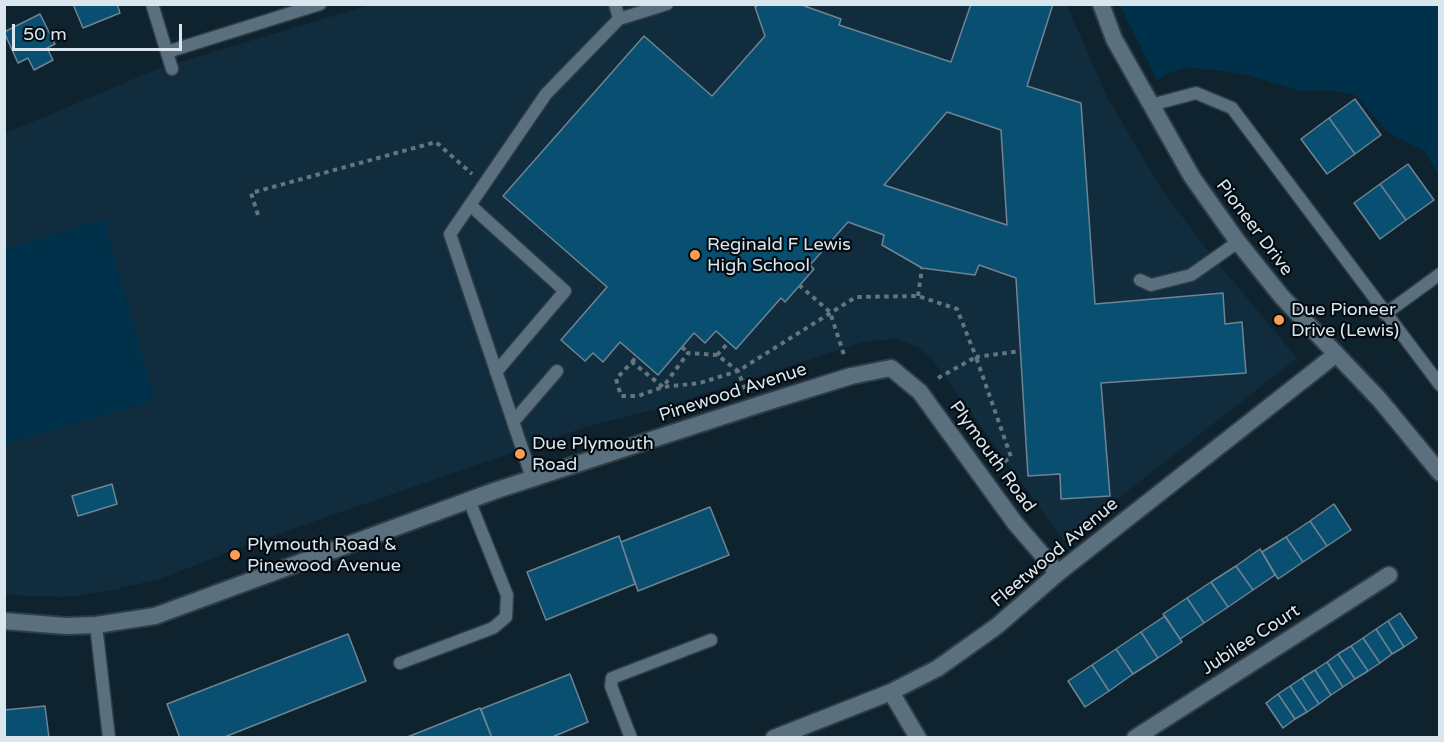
<!DOCTYPE html>
<html>
<head>
<meta charset="utf-8">
<style>
  body { margin:0 }
  #map { position:relative; width:1444px; height:742px; overflow:hidden; background:#0f232f; font-family:"Varela Round",sans-serif }
  canvas { display:block }
  .frame { position:absolute; inset:0; border:6px solid #dae6ee; pointer-events:none }
  .scale { position:absolute; left:12px; top:24px; width:170px; height:27px; box-sizing:border-box; border:3px solid #dae6ee; border-top:0; padding-left:8px; font-size:18px; line-height:21px; white-space:nowrap; color:#dae6ee; -webkit-text-stroke:4px #040b10; paint-order:stroke }
</style>
</head>
<body>
<div id="map">
<canvas width="1444" height="742"></canvas>
<div class="frame"></div>
<div class="scale">50 m</div>
</div>
<script>
const g = document.querySelector('canvas').getContext('2d');
g.lineJoin = 'round';
function fill(path, color) {
  g.fillStyle = color;
  g.fill(path, 'evenodd');
}
function strokePath(path, color, width, dash) {
  g.strokeStyle = color;
  g.lineWidth = width;
  g.lineCap = dash ? 'butt' : 'round';
  g.setLineDash(dash || []);
  g.stroke(path);
}
function write(font, color, halo, rows, align = 'center') {
  g.font = font + ' "Varela Round",sans-serif';
  g.lineWidth = 4.5;
  g.setLineDash([]);
  g.textBaseline = 'middle';
  g.strokeStyle = halo;
  g.fillStyle = color;
  for (const [text, x, y, turn = 0] of rows) {
    g.save();
    g.translate(x, y);
    g.rotate((+turn || 0) * Math.PI / 180);
    g.textAlign = isNaN(turn) ? turn : align;
    if (halo) g.strokeText(text, 0, 0);
    g.fillText(text, 0, 0);
    g.restore();
  }
}
const built = new Path2D(`
  M 369,5 L 1067,5 L 1106,95 L 1161,188 L 1208,251 L 1297,358 L 1064,541 L 934,362 L 919,348 L 895,338 L 860,343 L 664,407 L 586,427 L 249,544 L 163,578 L 109,591 L 66,597 L 5,595 L 4,134 L 157,69 Z`);
const green = new Path2D(`
  M 1120,5 L 1439,5 L 1439,175 L 1424,151 L 1389,133 L 1355,95 L 1328,90 L 1300,91 L 1245,74 L 1189,67 L 1166,74 L 1157,80 Z
  M 104,219 L 155,400 L 5,444 L 5,249 Z`);
const building = new Path2D(`
  M 73,4 L 117,4 L 120,13 L 83,28 Z
  M 760,4 L 799,4 L 841,19 L 839,25 L 951,62 L 971,4 L 1053,4 L 1027,86 L 1081,103 L 1095,304 L 1223,293 L 1225,324 L 1242,322 L 1246,373 L 1101,383 L 1110,496 L 1061,499 L 1060,474 L 1028,476 L 1016,278 L 979,265 L 975,275 L 922,268 L 882,245 L 884,235 L 848,222 L 810,265 L 814,269 L 785,302 L 781,298 L 736,349 L 716,331 L 705,343 L 694,333 L 658,375 L 620,342 L 603,362 L 593,353 L 585,361 L 561,340 L 607,287 L 503,196 L 644,36 L 712,96 L 765,36 L 755,7 ZM 947,112 L 1001,130 L 1007,225 L 884,185 Z
  M 40,14 L 55,44 L 47,48 L 53,60 L 34,70 L 28,58 L 18,63 L 4,32 Z
  M 1355,99 L 1381,135 L 1355,154 L 1329,118 Z
  M 1329,118 L 1355,154 L 1327,174 L 1301,139 Z
  M 1408,164 L 1434,200 L 1406,220 L 1380,184 Z
  M 1380,184 L 1406,220 L 1380,239 L 1354,203 Z
  M 112,484 L 117,504 L 78,516 L 72,496 Z
  M 1334,504 L 1351,530 L 1327,546 L 1310,521 Z
  M 710,507 L 729,555 L 638,591 L 621,542 Z
  M 1310,521 L 1327,546 L 1303,562 L 1286,537 Z
  M 619,536 L 635,584 L 546,620 L 527,572 Z
  M 1286,537 L 1303,562 L 1278,579 L 1262,552 Z
  M 1260,549 L 1275,575 L 1253,590 L 1236,566 Z
  M 1236,566 L 1253,590 L 1228,607 L 1211,582 Z
  M 1211,582 L 1228,607 L 1204,623 L 1187,598 Z
  M 1187,598 L 1204,623 L 1180,639 L 1163,614 Z
  M 1400,613 L 1417,638 L 1404,647 L 1388,621 Z
  M 1165,616 L 1182,642 L 1158,658 L 1141,632 Z
  M 1388,621 L 1404,647 L 1392,654 L 1376,629 Z
  M 1376,629 L 1392,654 L 1380,663 L 1363,638 Z
  M 1141,632 L 1158,658 L 1133,674 L 1116,649 Z
  M 348,634 L 366,681 L 222,738 L 180,738 L 167,704 Z
  M 1363,638 L 1380,663 L 1368,671 L 1351,646 Z
  M 1351,646 L 1368,671 L 1355,679 L 1338,654 Z
  M 1116,649 L 1133,674 L 1109,691 L 1092,665 Z
  M 1338,654 L 1355,679 L 1343,687 L 1327,662 Z
  M 1327,662 L 1343,687 L 1331,695 L 1315,670 Z
  M 1092,665 L 1109,691 L 1085,707 L 1068,681 Z
  M 1315,670 L 1331,695 L 1319,704 L 1302,678 Z
  M 570,674 L 588,722 L 550,738 L 492,738 L 481,709 Z
  M 1302,678 L 1319,704 L 1307,712 L 1290,686 Z
  M 1290,686 L 1307,712 L 1295,719 L 1278,694 Z
  M 1278,694 L 1295,719 L 1283,728 L 1266,703 Z
  M 45,706 L 49,738 L 4,738 L 4,710 Z
  M 480,708 L 492,738 L 405,738 Z`);
const path = new Path2D(`
  M 258,215 L 251,193 L 436,142 L 472,174
  M 799,285 L 830,312 L 844,355
  M 918,296 L 922,268
  M 682,347 L 688,353
  M 717,355 L 729,342
  M 632,362 L 637,356
  M 938,378 L 976,357 L 1011,457 L 1001,464
  M 745,389 L 738,371 L 700,383 L 663,387 L 638,396 L 621,396 L 616,379 L 632,362 L 663,387 L 688,353 L 717,355 L 738,371 L 856,297 L 918,296 L 957,309 L 976,357 L 1021,351`);
const service = new Path2D(`
  M 152,4 L 172,69
  M 615,4 L 619,19
  M 167,52 L 320,4
  M 1151,105 L 1196,93 L 1232,108 L 1440,385
  M 470,205 L 565,291 L 496,372
  M 1140,280 L 1151,285 L 1191,275 L 1238,242
  M 1385,314 L 1440,274
  M 513,422 L 557,371
  M 532,478 L 450,234 L 546,94 L 619,19 L 667,4
  M 96,625 L 109,738
  M 400,663 L 493,628 L 506,617 L 507,595 L 469,500
  M 631,738 L 611,686 L 612,678 L 711,640`);
const minor = new Path2D(`
  M 4,621 L 66,626 L 96,625 L 155,616 L 494,491 L 761,404 L 851,376 L 891,368 L 920,392 L 1015,523 L 1058,573
  M 891,692 L 918,738
  M 774,738 L 891,692 L 938,668 L 997,626 L 1058,573 L 1335,355
  M 1135,738 L 1389,575`);
const tertiary = new Path2D(`
  M 1101,4 L 1114,39 L 1192,177 L 1238,242 L 1282,297 L 1379,399 L 1440,473`);
const markers = [
  [695,255,6,"#fc9d53"],
  [1279,320,6,"#fc9d53"],
  [520,454,6,"#fc9d53"],
  [235,555,6,"#fc9d53"]
];
const streetNames = [
  ["Pioneer Drive",1254,228,53],
  ["Pinewood Avenue",733,393,-18],
  ["Plymouth Road",992,457,54],
  ["Fleetwood Avenue",1055,553,-40],
  ["Jubilee Court",1251,640,-33]
];
const poiNames = [
  ["Reginald F Lewis",707,245],
  ["High School",707,266],
  ["Due Pioneer",1291,310],
  ["Drive (Lewis)",1291,331],
  ["Due Plymouth",532,444],
  ["Road",532,465],
  ["Plymouth Road &",247,545],
  ["Pinewood Avenue",247,566]
];
fill(built, '#112c3c');
fill(green, '#00314a');
fill(building, '#094f71');
strokePath(building, '#6e8493', 1.5);
strokePath(service, '#303c46', 15);
strokePath(minor, '#303c46', 20);
strokePath(tertiary, '#303c46', 20);
strokePath(path, '#64757f', 4, [4.5, 4.5]);
strokePath(service, '#5a707e', 12);
strokePath(minor, '#5a707e', 16);
strokePath(tertiary, '#5a707e', 16);
for (const [x, y, r, color] of markers) {
  const dot = new Path2D();
  dot.arc(x, y, r, 0, 2 * Math.PI);
  g.fillStyle = color;
  g.fill(dot);
  strokePath(dot, '#040b10', 2);
}
write('18px', '#dae6ee', '#040b10', streetNames);
write('18px', '#dae6ee', '#040b10', poiNames, 'left');
</script>
</body>
</html>
